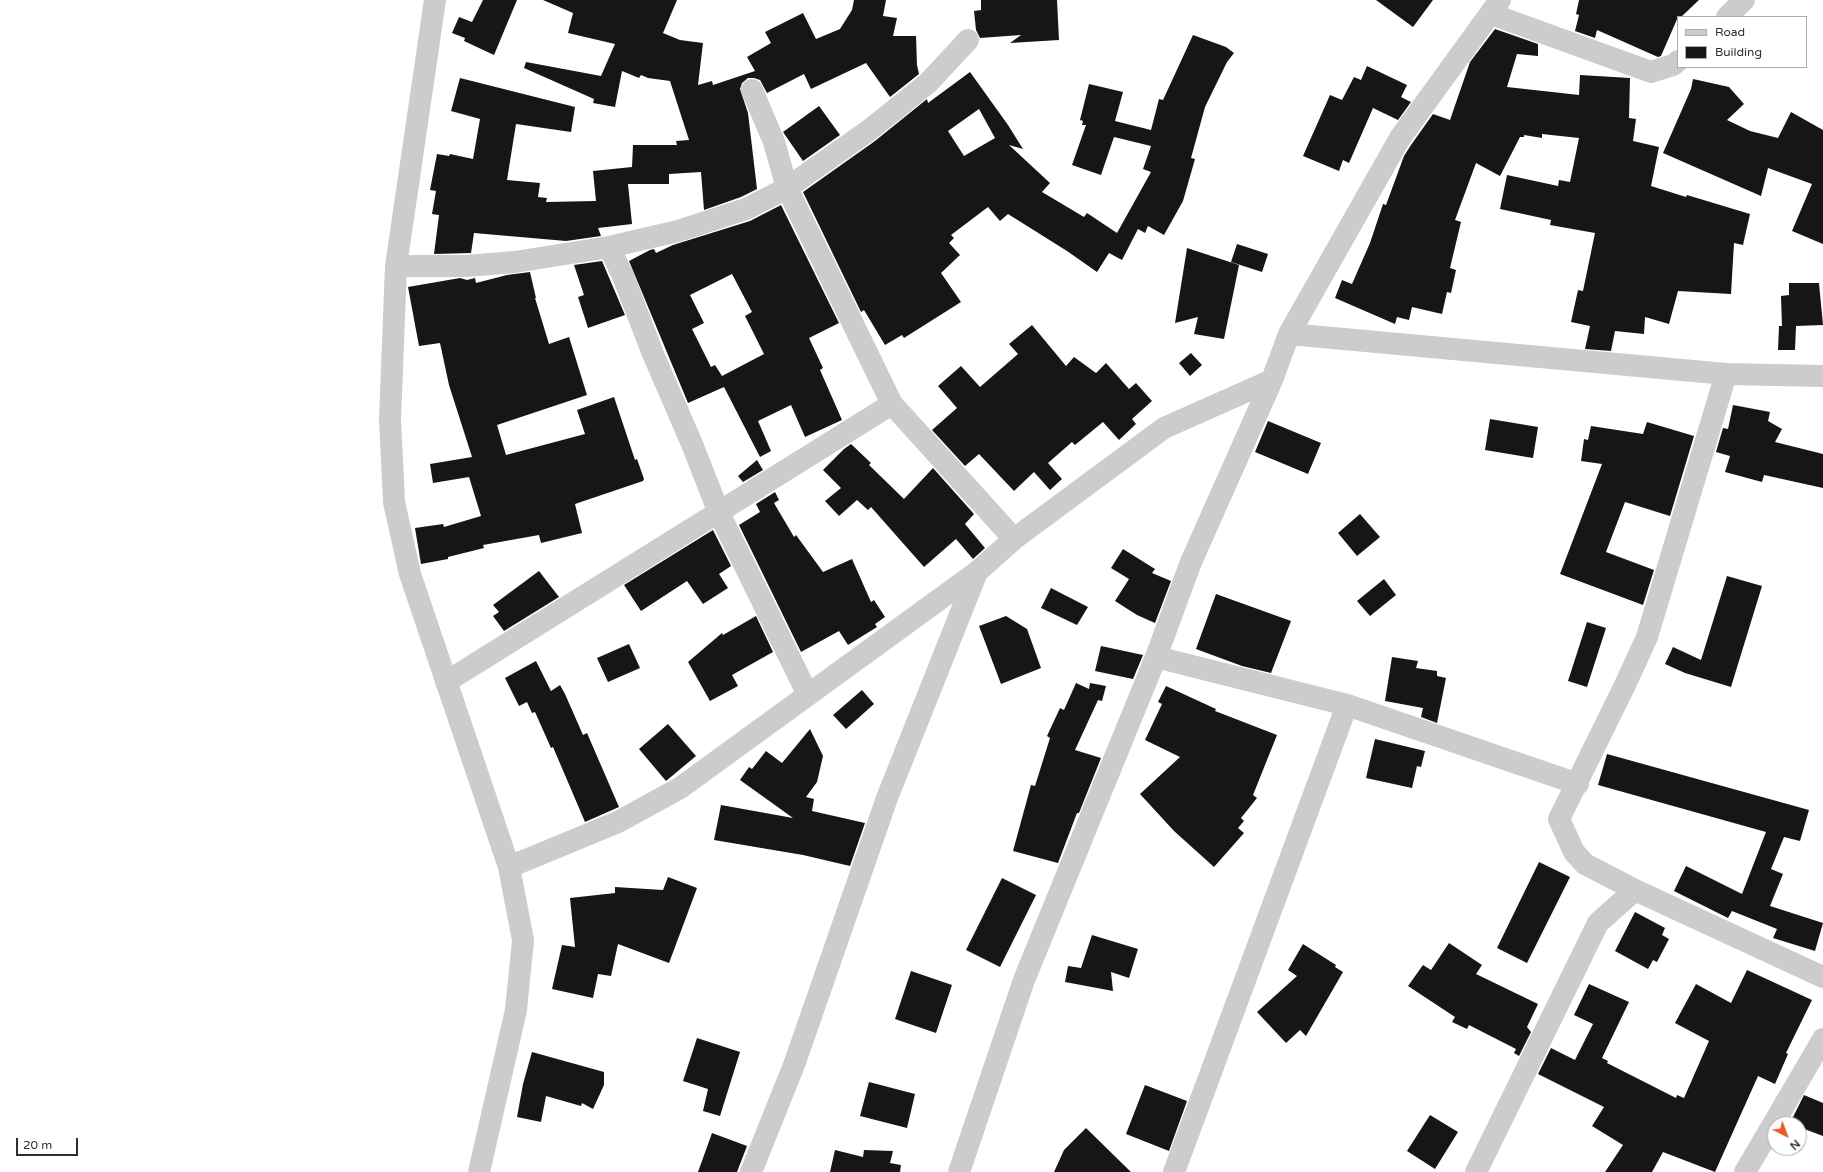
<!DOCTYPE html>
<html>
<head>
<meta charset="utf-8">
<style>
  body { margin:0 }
  #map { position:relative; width:1823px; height:1172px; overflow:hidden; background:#fff; font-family:"Varela Round",sans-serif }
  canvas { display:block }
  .legend { position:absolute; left:1677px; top:16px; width:130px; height:52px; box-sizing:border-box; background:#fff; border:1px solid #acacac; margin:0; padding:5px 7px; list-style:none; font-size:12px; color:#2f2f2f }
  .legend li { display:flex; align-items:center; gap:8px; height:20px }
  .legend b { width:20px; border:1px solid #acacac }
  .north { position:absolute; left:1767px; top:1116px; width:40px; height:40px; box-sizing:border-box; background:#fff; border:1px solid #acacac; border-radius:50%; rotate:138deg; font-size:11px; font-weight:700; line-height:16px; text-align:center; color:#2f2f2f }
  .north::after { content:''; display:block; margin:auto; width:14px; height:18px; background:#ed582a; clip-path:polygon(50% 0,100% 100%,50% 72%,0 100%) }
  .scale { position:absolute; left:16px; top:1138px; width:62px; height:18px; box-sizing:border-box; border:2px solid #2f2f2f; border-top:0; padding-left:5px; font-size:12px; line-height:14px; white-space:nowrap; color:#2f2f2f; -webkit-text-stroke:3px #fff; paint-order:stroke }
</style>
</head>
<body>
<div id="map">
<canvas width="1823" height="1172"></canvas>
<ul class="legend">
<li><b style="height:5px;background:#ccc"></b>Road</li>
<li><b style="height:11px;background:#161616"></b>Building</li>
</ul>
<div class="north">N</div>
<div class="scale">20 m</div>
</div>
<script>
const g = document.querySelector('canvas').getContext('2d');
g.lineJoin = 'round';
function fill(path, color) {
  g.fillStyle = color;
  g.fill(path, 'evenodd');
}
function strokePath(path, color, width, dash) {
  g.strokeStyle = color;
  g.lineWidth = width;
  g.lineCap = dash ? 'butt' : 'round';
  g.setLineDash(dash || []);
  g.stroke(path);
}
const building = new Path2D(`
  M 483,0 L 517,0 L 494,55 L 464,41 L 465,38 L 452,33 L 459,17 L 472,22 Z
  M 543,0 L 677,0 L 663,33 L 680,40 L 703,43 L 698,85 L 712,81 L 713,85 L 755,71 L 747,57 L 771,43 L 765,32 L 803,13 L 816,39 L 840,29 L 852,10 L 854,0 L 886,0 L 883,16 L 897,18 L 893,36 L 916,36 L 917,65 L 919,74 L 890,97 L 866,63 L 811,89 L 804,74 L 767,93 L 760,80 L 754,78 L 748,78 L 742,83 L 740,89 L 748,113 L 757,189 L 741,197 L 704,210 L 701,172 L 669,174 L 669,184 L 628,184 L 632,224 L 598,228 L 601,236 L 566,241 L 474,233 L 471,253 L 434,254 L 439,215 L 432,214 L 436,191 L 430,190 L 437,154 L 449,156 L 450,154 L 473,159 L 480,119 L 451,111 L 460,78 L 575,107 L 571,132 L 516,124 L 507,180 L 540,183 L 538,197 L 547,198 L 546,202 L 596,201 L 593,171 L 632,167 L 633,145 L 677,145 L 676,141 L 689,140 L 670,81 L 648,78 L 641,75 L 639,78 L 622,71 L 615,107 L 593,103 L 594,99 L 524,68 L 526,62 L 601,76 L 615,44 L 568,33 L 573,13 Z
  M 981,0 L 1057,0 L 1059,40 L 1010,43 L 1021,35 L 980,38 L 976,30 L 974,11 L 981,10 Z
  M 1376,0 L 1433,0 L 1413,27 Z
  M 1579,0 L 1699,0 L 1681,17 L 1678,17 L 1661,56 L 1658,57 L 1597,30 L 1595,38 L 1575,31 L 1579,15 L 1576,14 Z
  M 1495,29 L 1538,44 L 1538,56 L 1517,54 L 1507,87 L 1579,95 L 1580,75 L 1630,78 L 1629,118 L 1636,119 L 1633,141 L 1659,147 L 1651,186 L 1686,197 L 1687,195 L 1750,214 L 1743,245 L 1734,243 L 1731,294 L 1678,291 L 1669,324 L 1645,317 L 1644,334 L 1615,331 L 1611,351 L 1585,349 L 1590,326 L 1571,322 L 1578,290 L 1583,291 L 1595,233 L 1550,225 L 1551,220 L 1500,209 L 1507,175 L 1558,186 L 1559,180 L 1570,182 L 1579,138 L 1542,134 L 1542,138 L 1524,135 L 1524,137 L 1520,137 L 1500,176 L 1476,163 L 1455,220 L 1461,222 L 1450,268 L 1456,270 L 1451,293 L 1447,292 L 1442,314 L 1412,307 L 1409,320 L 1397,317 L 1395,324 L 1335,298 L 1342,280 L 1352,284 L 1370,243 L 1383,204 L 1386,205 L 1404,156 L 1411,145 L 1433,114 L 1450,120 L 1470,62 Z
  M 1193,35 L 1226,47 L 1234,53 L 1227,62 L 1205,107 L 1191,158 L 1195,159 L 1183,201 L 1164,235 L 1148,226 L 1145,233 L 1138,229 L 1122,260 L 1109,253 L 1097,272 L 1067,251 L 1008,214 L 1000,221 L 988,207 L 951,235 L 954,238 L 949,243 L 960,255 L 941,273 L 961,302 L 904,338 L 902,335 L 885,345 L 864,310 L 861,312 L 803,192 L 875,141 L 927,99 L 928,103 L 970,72 L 1008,125 L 1023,149 L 1009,145 L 1050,183 L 1042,192 L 1084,217 L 1087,213 L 1117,233 L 1151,172 L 1143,169 L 1151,146 L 1114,137 L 1101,175 L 1072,165 L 1086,125 L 1082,125 L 1083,121 L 1080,120 L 1089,84 L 1123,92 L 1115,121 L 1151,130 L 1159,99 L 1163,100 ZM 979,109 L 995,138 L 964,156 L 948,131 Z
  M 1367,66 L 1407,85 L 1401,97 L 1411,102 L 1398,120 L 1373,108 L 1349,163 L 1343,160 L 1339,171 L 1303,156 L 1330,95 L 1342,100 L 1354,77 L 1361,80 Z
  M 1693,79 L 1729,87 L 1744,104 L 1727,120 L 1750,131 L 1778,138 L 1791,112 L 1823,130 L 1823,244 L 1792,231 L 1812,184 L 1768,168 L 1761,196 L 1663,153 L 1691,89 Z
  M 819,106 L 840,135 L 803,161 L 783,132 Z
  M 781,205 L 839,323 L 809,338 L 823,368 L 820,370 L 842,420 L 805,437 L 791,405 L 758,421 L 771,451 L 760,457 L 724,387 L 688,403 L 629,261 L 650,250 L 654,249 L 656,253 L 673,245 L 750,221 ZM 732,274 L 752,312 L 745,316 L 764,354 L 722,376 L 715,365 L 711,367 L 692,329 L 704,323 L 690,295 Z
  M 1237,244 L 1268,254 L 1262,272 L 1231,262 Z
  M 1187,248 L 1239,265 L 1224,339 L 1194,334 L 1198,317 L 1175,323 Z
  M 602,261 L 625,315 L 588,328 L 578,297 L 584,295 L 574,265 Z
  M 530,272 L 536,298 L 535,298 L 549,344 L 569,337 L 587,395 L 497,425 L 506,455 L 585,434 L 577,410 L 614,397 L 635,460 L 637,459 L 644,479 L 643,481 L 575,504 L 582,533 L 541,543 L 539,535 L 483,545 L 484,548 L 448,557 L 448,559 L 421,564 L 415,528 L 443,524 L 444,527 L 481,516 L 469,477 L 433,483 L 430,464 L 472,457 L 449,385 L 440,343 L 419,346 L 408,287 L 460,278 L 467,280 L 475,278 L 476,283 L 507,275 Z
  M 1789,283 L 1819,283 L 1823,325 L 1796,326 L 1795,350 L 1778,350 L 1779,326 L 1782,326 L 1781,296 L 1789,295 Z
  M 1032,325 L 1066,366 L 1074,357 L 1096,373 L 1106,363 L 1129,389 L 1136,383 L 1152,401 L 1132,419 L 1136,424 L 1119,440 L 1103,422 L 1075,445 L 1072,442 L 1048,463 L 1062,479 L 1050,490 L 1034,472 L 1014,491 L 979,454 L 965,466 L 932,430 L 957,408 L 938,386 L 961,366 L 980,387 L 1018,354 L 1009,344 Z
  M 1191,353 L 1202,365 L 1190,376 L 1179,363 Z
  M 1733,405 L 1770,412 L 1768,421 L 1782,429 L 1775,442 L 1823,454 L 1823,488 L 1764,475 L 1762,482 L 1725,472 L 1730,456 L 1716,452 L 1723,428 L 1728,429 Z
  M 1490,419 L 1538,427 L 1533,458 L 1485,450 Z
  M 1268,421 L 1321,443 L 1308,474 L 1255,452 Z
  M 1647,422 L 1694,436 L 1670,516 L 1625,502 L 1606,552 L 1654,570 L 1643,605 L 1560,574 L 1602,464 L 1581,461 L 1584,439 L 1588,440 L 1591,426 L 1643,434 Z
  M 851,444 L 871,463 L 869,465 L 904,499 L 933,468 L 974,514 L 965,524 L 985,548 L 973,559 L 956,539 L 924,567 L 871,507 L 868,510 L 857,500 L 839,516 L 825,501 L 841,488 L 823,470 L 844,449 Z
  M 757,460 L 763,470 L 743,482 L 738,476 Z
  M 775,492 L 779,500 L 774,503 L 794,537 L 796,535 L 823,572 L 852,559 L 871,602 L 874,600 L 885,617 L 875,624 L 877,627 L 848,645 L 839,631 L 801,652 L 739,525 L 760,512 L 756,504 Z
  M 1360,514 L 1380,537 L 1357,556 L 1338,533 Z
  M 713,530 L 731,566 L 719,574 L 728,588 L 703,604 L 687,581 L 641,611 L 624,585 Z
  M 1123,549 L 1155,569 L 1152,573 L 1171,581 L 1155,623 L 1137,615 L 1115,601 L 1129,579 L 1111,568 Z
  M 539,571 L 559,597 L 504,631 L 493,616 L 499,612 L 493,605 Z
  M 1727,576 L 1762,586 L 1731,687 L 1685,673 L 1665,664 L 1673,647 L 1701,660 Z
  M 1384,579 L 1396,595 L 1370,616 L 1357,601 Z
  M 1051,588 L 1088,607 L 1077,625 L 1041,608 Z
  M 1216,594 L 1291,621 L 1271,673 L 1242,666 L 1196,649 Z
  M 756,616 L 773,652 L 732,675 L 738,686 L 710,701 L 688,662 L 722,633 L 723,635 Z
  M 1006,616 L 1027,629 L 1041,668 L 1001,684 L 979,626 Z
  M 1587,622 L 1606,628 L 1587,687 L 1568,681 Z
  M 629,644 L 640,668 L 608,682 L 597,658 Z
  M 1101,646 L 1143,655 L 1133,679 L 1095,671 Z
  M 1392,657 L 1418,661 L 1416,668 L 1437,671 L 1437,676 L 1446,678 L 1437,723 L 1421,717 L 1423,708 L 1385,701 Z
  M 536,661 L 551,691 L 560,685 L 565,694 L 583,735 L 587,733 L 619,807 L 585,822 L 553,747 L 551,748 L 535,712 L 532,713 L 527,702 L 519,706 L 505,678 Z
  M 1076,683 L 1089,689 L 1090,683 L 1106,686 L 1102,701 L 1098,700 L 1075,750 L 1101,758 L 1079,813 L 1077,813 L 1058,863 L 1013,851 L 1031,785 L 1035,786 L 1050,738 L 1047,736 L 1060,708 L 1064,710 Z
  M 1166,686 L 1216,709 L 1215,711 L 1277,735 L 1253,795 L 1257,798 L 1241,818 L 1244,821 L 1238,828 L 1244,833 L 1214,867 L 1174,831 L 1140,794 L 1180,757 L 1145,740 L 1162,704 L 1158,702 Z
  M 862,690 L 874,704 L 846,729 L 833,715 Z
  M 668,724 L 696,756 L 666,781 L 639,749 Z
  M 810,729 L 823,756 L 817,782 L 806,797 L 814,799 L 812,811 L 865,823 L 850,866 L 803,855 L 714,840 L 721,805 L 793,818 L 740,780 L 749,767 L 752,769 L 766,751 L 782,763 Z
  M 1375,739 L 1425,751 L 1421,767 L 1417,766 L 1412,788 L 1366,778 Z
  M 1607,754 L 1809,810 L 1800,841 L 1784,837 L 1771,869 L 1783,874 L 1770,906 L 1823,923 L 1815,951 L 1773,938 L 1777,929 L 1732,911 L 1728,918 L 1674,891 L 1686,866 L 1742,894 L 1766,832 L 1598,785 Z
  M 1539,862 L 1570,877 L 1527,963 L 1497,948 Z
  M 668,877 L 697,888 L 669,963 L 618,944 L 611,976 L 598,974 L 593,998 L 552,989 L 562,945 L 575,947 L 570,898 L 615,893 L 615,887 L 663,890 Z
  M 1002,878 L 1036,895 L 1000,967 L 966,950 Z
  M 1635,912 L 1665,928 L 1662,935 L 1669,939 L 1657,962 L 1653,960 L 1648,969 L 1615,951 Z
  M 1092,935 L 1138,949 L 1129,978 L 1111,972 L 1113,991 L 1065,982 L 1068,966 L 1081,968 Z
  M 1449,943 L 1482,965 L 1476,974 L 1538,1004 L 1527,1027 L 1531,1032 L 1519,1056 L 1514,1053 L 1516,1049 L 1469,1025 L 1467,1029 L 1452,1022 L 1455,1017 L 1408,986 L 1423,965 L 1431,970 Z
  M 1303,944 L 1336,965 L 1335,967 L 1343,972 L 1306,1036 L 1300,1030 L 1286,1043 L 1257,1012 L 1297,976 L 1288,970 Z
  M 1747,970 L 1812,1000 L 1786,1053 L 1788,1054 L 1775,1084 L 1758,1076 L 1715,1172 L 1663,1152 L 1652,1172 L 1605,1172 L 1623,1145 L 1592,1126 L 1604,1107 L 1538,1074 L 1551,1048 L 1575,1060 L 1593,1024 L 1574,1015 L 1589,984 L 1629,1002 L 1602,1058 L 1608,1061 L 1607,1063 L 1676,1098 L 1677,1095 L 1684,1098 L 1709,1041 L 1675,1023 L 1696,984 L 1731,1003 Z
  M 911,971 L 952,985 L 936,1033 L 895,1019 Z
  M 697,1038 L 740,1052 L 720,1116 L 703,1111 L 708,1089 L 683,1081 Z
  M 532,1052 L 604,1072 L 604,1085 L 593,1109 L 582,1103 L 581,1106 L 546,1096 L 541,1122 L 517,1117 L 523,1084 Z
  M 869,1082 L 915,1094 L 907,1128 L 860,1116 Z
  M 1145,1085 L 1187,1101 L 1169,1151 L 1126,1134 Z
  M 1804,1095 L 1823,1103 L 1823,1136 L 1799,1127 L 1799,1124 L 1790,1123 Z
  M 1430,1115 L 1458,1132 L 1435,1169 L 1407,1151 Z
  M 1086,1128 L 1131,1172 L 1054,1172 L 1064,1150 Z
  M 712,1133 L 747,1146 L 737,1172 L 698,1172 Z
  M 835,1150 L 863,1157 L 864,1150 L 893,1151 L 890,1163 L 901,1165 L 900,1172 L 830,1172 Z`);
const minor = new Path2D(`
  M 435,0 L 396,266 L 390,420 L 394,502 L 410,574 L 509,867 L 523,940 L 516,1010 L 479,1172
  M 1491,14 L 1651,72 L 1673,65 L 1678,61
  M 1727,17 L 1744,0
  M 752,90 L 774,142 L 787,188 L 868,131 L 928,83 L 968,40
  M 396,266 L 466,266 L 515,262 L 609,247
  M 1289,334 L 1726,374
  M 1823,376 L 1726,374 L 1647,637 L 1625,685 L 1559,819 L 1574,852 L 1585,864 L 1635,890 L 1823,977
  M 1156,657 L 1347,705 L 1578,784
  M 446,682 L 892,404
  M 808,695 L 719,513 L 692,444 L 653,354 L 623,276 L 609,247 L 678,231 L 746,209 L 787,188 L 892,404 L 1014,539
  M 509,867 L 618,822 L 680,788 L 977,572 L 1014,539 L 1164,428 L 1272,380
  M 751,1172 L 794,1065 L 887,798 L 977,572
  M 959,1172 L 1024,980 L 1156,657 L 1191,562 L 1272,380 L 1289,334 L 1400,138 L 1500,0
  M 1174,1172 L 1347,705
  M 1476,1172 L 1598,923 L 1635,890
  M 1745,1172 L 1823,1039`);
fill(building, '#161616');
strokePath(minor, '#ccc', 22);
</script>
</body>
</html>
